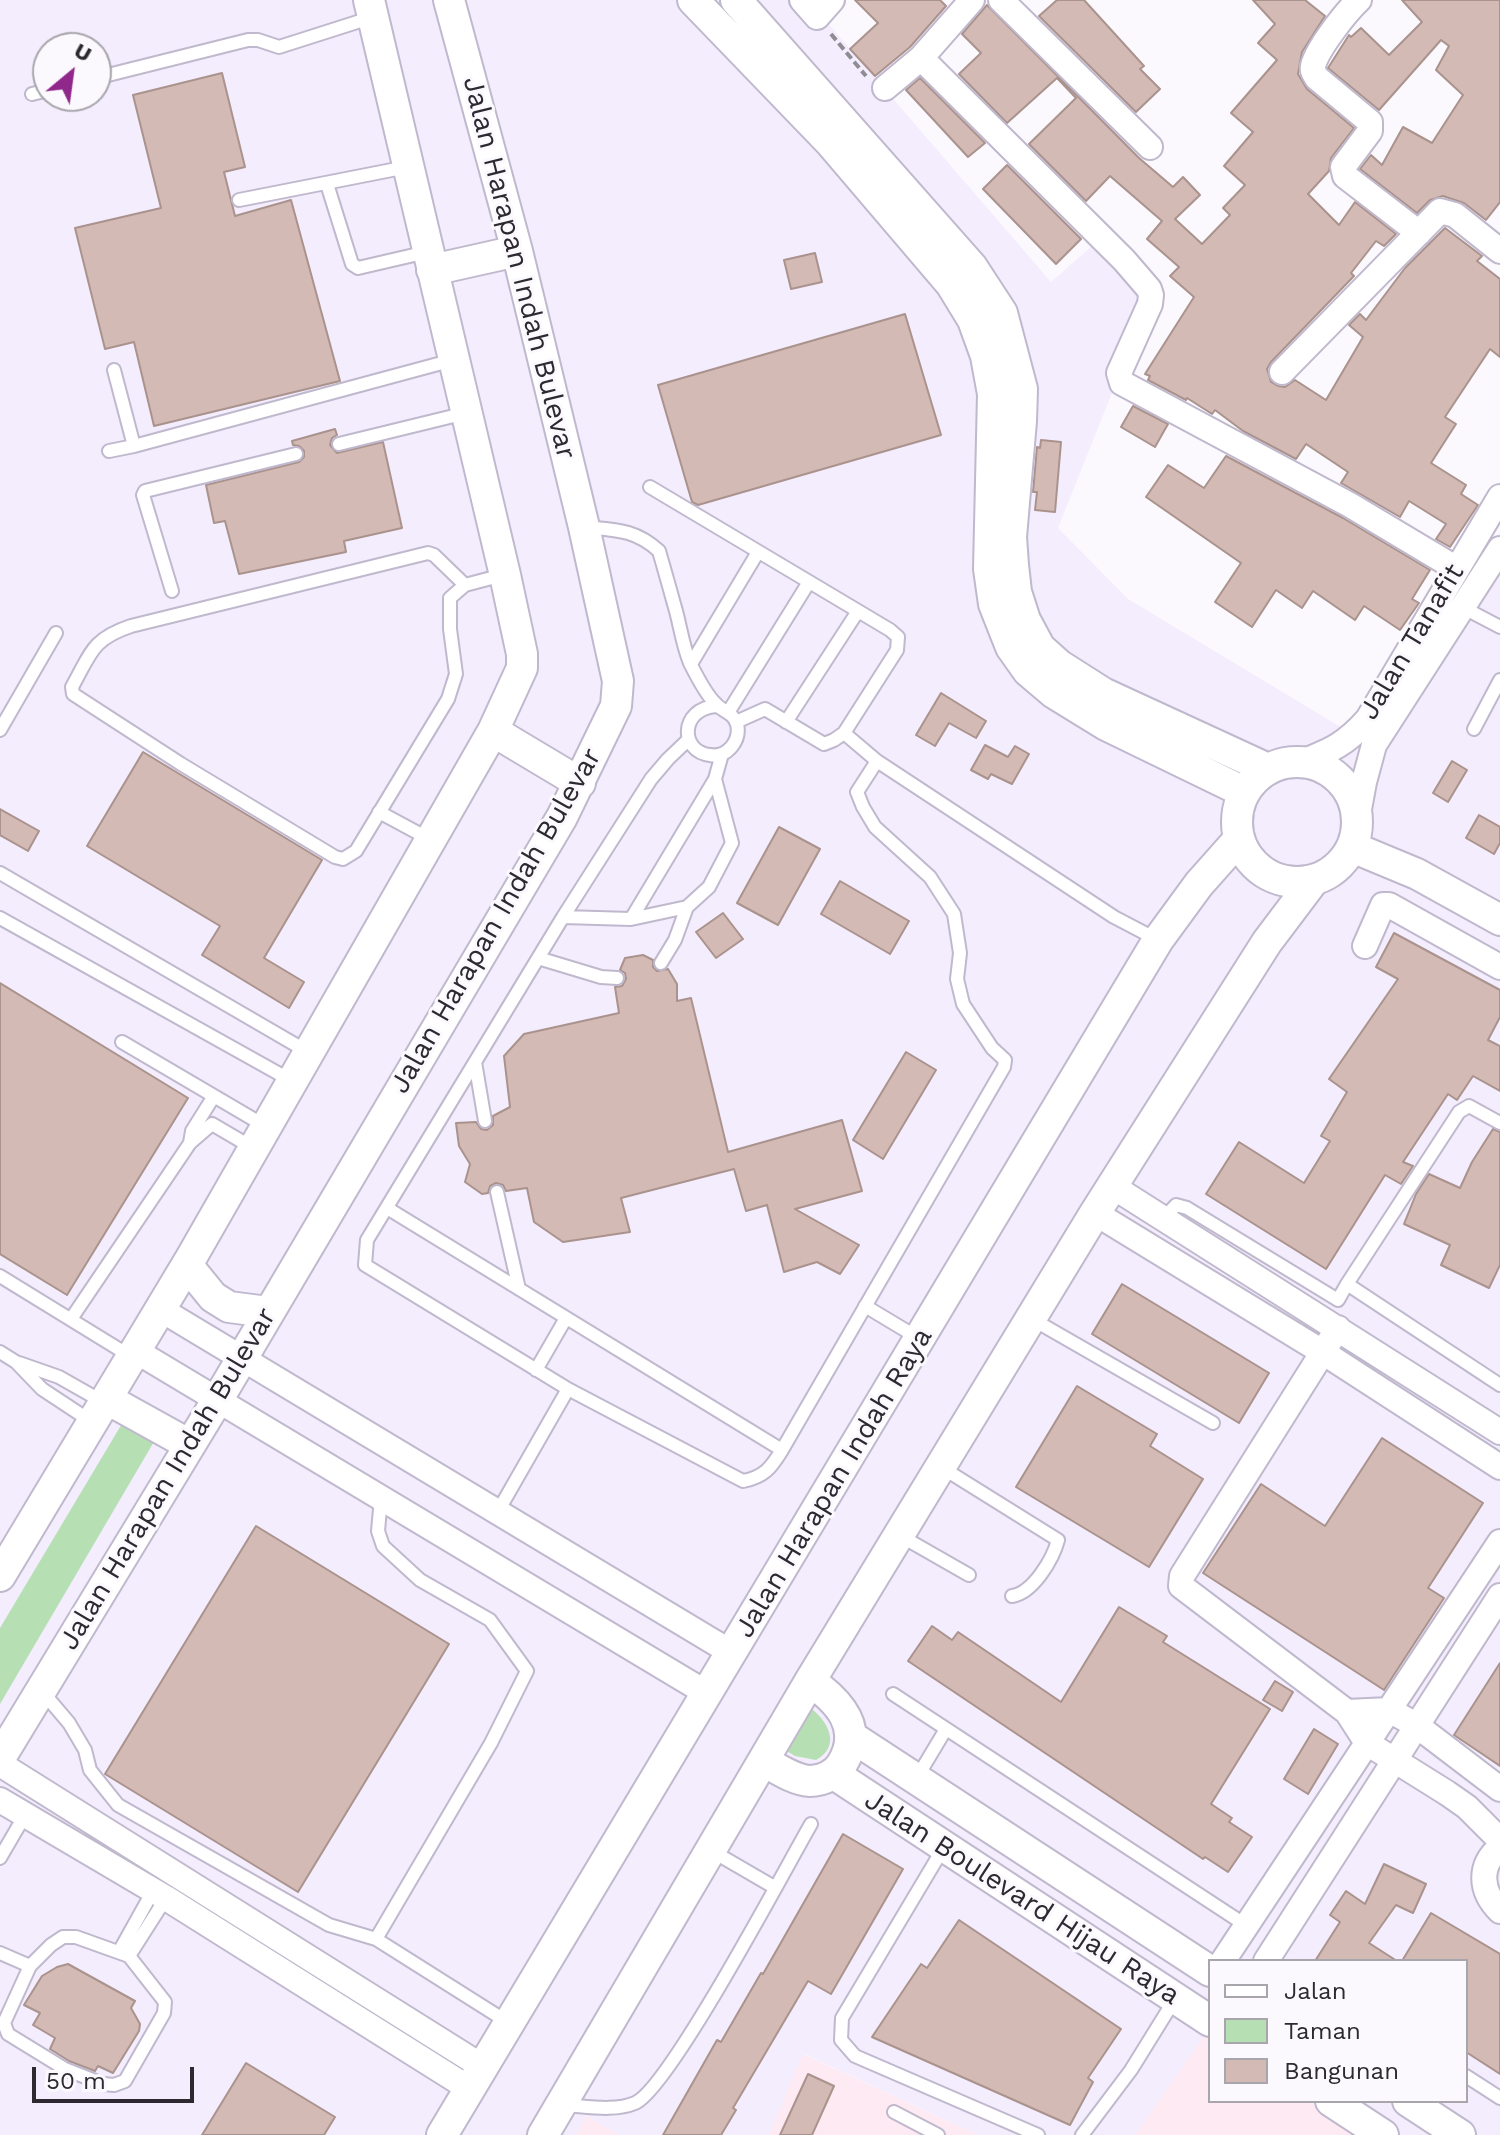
<!DOCTYPE html>
<html>
<head>
<meta charset="utf-8">
<style>
  body { margin:0 }
  #map { position:relative; width:1500px; height:2135px; overflow:hidden; background:#fbf9fe; font-family:"Work Sans",sans-serif }
  canvas { display:block }
  .legend { position:absolute; left:1208px; top:1959px; width:260px; height:144px; box-sizing:border-box; background:#fbf9fe; border:2px solid #a8a6ac; margin:0; padding:10px 14px; list-style:none; font-size:24px; color:#2c2931 }
  .legend li { display:flex; align-items:center; gap:16px; height:40px }
  .legend b { width:40px; border:2px solid #a8a6ac }
  .north { position:absolute; left:32px; top:32px; width:80px; height:80px; box-sizing:border-box; background:#fbf9fe; border:2px solid #a8a6ac; border-radius:50%; rotate:29deg; font-size:22px; font-weight:700; line-height:32px; text-align:center; color:#2c2931 }
  .north::after { content:''; display:block; margin:auto; width:28px; height:36px; background:#90278b; clip-path:polygon(50% 0,100% 100%,50% 72%,0 100%) }
  .scale { position:absolute; left:32px; top:2067px; width:162px; height:36px; box-sizing:border-box; border:4px solid #2c2931; border-top:0; padding-left:10px; font-size:24px; line-height:28px; white-space:nowrap; color:#2c2931; -webkit-text-stroke:6px #fbf9fe; paint-order:stroke }
</style>
</head>
<body>
<div id="map">
<canvas width="1500" height="2135"></canvas>
<ul class="legend">
<li><b style="height:10px;background:#fff"></b>Jalan</li>
<li><b style="height:22px;background:#b6e0b3"></b>Taman</li>
<li><b style="height:22px;background:#d3bab5"></b>Bangunan</li>
</ul>
<div class="north">U</div>
<div class="scale">50 m</div>
</div>
<script>
const g = document.querySelector('canvas').getContext('2d');
g.lineJoin = 'round';
function fill(path, color) {
  g.fillStyle = color;
  g.fill(path, 'evenodd');
}
function strokePath(path, color, width, dash) {
  g.strokeStyle = color;
  g.lineWidth = width;
  g.lineCap = dash ? 'butt' : 'round';
  g.setLineDash(dash || []);
  g.stroke(path);
}
function write(font, color, halo, rows, align = 'center') {
  g.font = font + ' "Work Sans",sans-serif';
  g.lineWidth = 6;
  g.setLineDash([]);
  g.textBaseline = 'middle';
  g.strokeStyle = halo;
  g.fillStyle = color;
  for (const [text, x, y, turn = 0] of rows) {
    g.save();
    g.translate(x, y);
    g.rotate((+turn || 0) * Math.PI / 180);
    g.textAlign = isNaN(turn) ? turn : align;
    if (halo) g.strokeText(text, 0, 0);
    g.fillText(text, 0, 0);
    g.restore();
  }
}
const built = new Path2D(`
  M 0,0 L 808,0 L 1051,282 L 1100,239 L 1152,293 L 1058,528 L 1128,599 L 1374,747 L 1500,533 L 1500,2135 L 1362,2135 L 1309,2101 L 1466,2101 L 1466,1961 L 1210,1961 L 1210,2038 L 1205,2036 L 1135,2135 L 978,2135 L 804,2054 L 769,2135 L 619,2135 L 587,2116 L 576,2135 L 0,2135 ZM 48,48 L 96,48 L 96,96 L 48,96 Z`);
const industrial = new Path2D(`
  M 1205,2035 L 1210,2038 L 1210,2101 L 1309,2101 L 1362,2135 L 1135,2135 Z
  M 803,2054 L 978,2135 L 769,2135 Z
  M 587,2116 L 619,2135 L 576,2135 Z`);
const green = new Path2D(`
  M 123,1422 L 155,1440 L 0,1704 L 0,1628 Z
  M 809,1707 C 828,1720 842,1746 816,1760 L 795,1756 L 785,1750 Z`);
const building = new Path2D(`
  M 855,0 L 940,0 L 946,6 L 910,47 L 875,76 L 850,49 L 878,23 Z
  M 1057,0 L 1084,0 L 1144,66 L 1140,69 L 1160,89 L 1136,112 L 1039,16 Z
  M 1253,0 L 1305,0 L 1325,16 L 1302,52 L 1298,74 L 1307,89 L 1354,128 L 1331,158 L 1329,171 L 1308,194 L 1339,225 L 1355,202 L 1396,234 L 1384,246 L 1376,241 L 1351,273 L 1354,276 L 1271,362 L 1267,369 L 1271,382 L 1278,386 L 1285,387 L 1295,380 L 1326,400 L 1363,337 L 1349,325 L 1360,314 L 1366,320 L 1405,268 L 1445,228 L 1482,256 L 1477,261 L 1500,279 L 1500,357 L 1490,349 L 1445,417 L 1456,424 L 1431,463 L 1466,485 L 1461,494 L 1478,505 L 1450,547 L 1436,539 L 1446,524 L 1409,501 L 1400,517 L 1341,483 L 1348,472 L 1306,444 L 1296,459 L 1243,431 L 1215,410 L 1212,414 L 1187,398 L 1186,400 L 1148,380 L 1150,376 L 1145,374 L 1194,297 L 1170,276 L 1179,267 L 1147,239 L 1162,221 L 1110,176 L 1086,201 L 1029,144 L 1076,98 L 1057,78 L 1007,123 L 959,74 L 981,53 L 962,34 L 987,5 L 1139,158 L 1173,187 L 1183,177 L 1200,195 L 1175,219 L 1202,244 L 1230,215 L 1223,208 L 1245,185 L 1224,166 L 1253,132 L 1231,113 L 1277,60 L 1258,43 L 1275,24 Z
  M 1402,0 L 1500,0 L 1500,202 L 1486,220 L 1464,203 L 1443,196 L 1430,200 L 1417,213 L 1360,169 L 1371,155 L 1382,165 L 1403,127 L 1432,143 L 1463,95 L 1436,70 L 1449,46 L 1441,40 L 1379,110 L 1328,68 L 1349,35 L 1351,37 L 1361,28 L 1389,55 L 1422,22 Z
  M 222,73 L 245,167 L 224,172 L 235,216 L 291,200 L 340,381 L 154,426 L 134,342 L 105,349 L 75,228 L 161,208 L 133,95 Z
  M 920,78 L 985,143 L 968,157 L 906,90 Z
  M 1007,165 L 1081,239 L 1056,264 L 983,189 Z
  M 815,253 L 822,282 L 791,289 L 784,260 Z
  M 905,314 L 941,435 L 698,505 L 692,502 L 658,385 Z
  M 1133,406 L 1168,424 L 1155,447 L 1121,427 Z
  M 335,429 L 337,435 L 332,438 L 330,445 L 337,453 L 383,442 L 402,528 L 344,541 L 346,552 L 239,574 L 225,521 L 214,523 L 206,485 L 299,462 L 304,457 L 304,451 L 299,446 L 293,445 L 292,441 Z
  M 1041,440 L 1061,442 L 1055,512 L 1035,510 L 1037,492 L 1033,492 L 1037,447 L 1040,448 Z
  M 1226,456 L 1343,518 L 1430,570 L 1412,599 L 1419,603 L 1400,630 L 1364,606 L 1355,620 L 1313,591 L 1302,608 L 1276,590 L 1252,627 L 1215,602 L 1241,563 L 1146,497 L 1168,465 L 1204,488 Z
  M 941,693 L 986,721 L 976,738 L 949,723 L 935,746 L 916,735 Z
  M 985,745 L 1008,757 L 1015,746 L 1029,754 L 1012,784 L 991,774 L 988,779 L 971,770 Z
  M 143,752 L 322,860 L 264,958 L 304,982 L 289,1008 L 202,955 L 220,926 L 87,846 Z
  M 1452,761 L 1467,770 L 1448,802 L 1433,793 Z
  M 0,809 L 39,831 L 28,851 L 0,835 Z
  M 1479,815 L 1500,827 L 1500,843 L 1494,854 L 1466,838 Z
  M 779,827 L 820,849 L 778,925 L 737,903 Z
  M 840,881 L 909,921 L 890,954 L 821,914 Z
  M 723,913 L 743,939 L 716,958 L 696,932 Z
  M 1394,933 L 1500,990 L 1500,1017 L 1488,1040 L 1500,1046 L 1500,1091 L 1473,1076 L 1457,1100 L 1448,1094 L 1403,1162 L 1413,1166 L 1401,1184 L 1385,1175 L 1326,1269 L 1206,1194 L 1239,1142 L 1304,1183 L 1330,1141 L 1321,1136 L 1347,1092 L 1329,1079 L 1398,979 L 1376,967 Z
  M 643,955 L 653,960 L 653,967 L 657,971 L 668,969 L 677,984 L 677,1001 L 691,998 L 728,1152 L 842,1120 L 862,1191 L 795,1209 L 859,1245 L 840,1274 L 817,1262 L 784,1272 L 767,1205 L 746,1211 L 734,1169 L 621,1198 L 630,1232 L 563,1242 L 534,1222 L 527,1188 L 506,1191 L 503,1185 L 496,1183 L 490,1186 L 488,1193 L 482,1194 L 465,1182 L 470,1164 L 459,1146 L 456,1123 L 476,1122 L 481,1129 L 487,1130 L 493,1125 L 493,1116 L 510,1107 L 504,1056 L 524,1034 L 619,1013 L 615,987 L 622,986 L 626,979 L 625,973 L 620,970 L 625,958 Z
  M 0,983 L 188,1098 L 67,1295 L 0,1254 Z
  M 906,1052 L 936,1070 L 883,1159 L 853,1140 Z
  M 1493,1129 L 1500,1132 L 1500,1265 L 1489,1288 L 1441,1265 L 1450,1245 L 1404,1224 L 1416,1194 L 1429,1174 L 1460,1188 L 1472,1162 Z
  M 1122,1284 L 1269,1373 L 1239,1423 L 1092,1334 Z
  M 1077,1386 L 1157,1434 L 1150,1446 L 1203,1479 L 1149,1567 L 1016,1487 Z
  M 1382,1438 L 1483,1503 L 1428,1588 L 1444,1598 L 1384,1690 L 1203,1573 L 1261,1484 L 1325,1526 Z
  M 256,1526 L 449,1644 L 298,1892 L 105,1774 Z
  M 1119,1607 L 1167,1636 L 1163,1642 L 1270,1709 L 1211,1804 L 1232,1818 L 1229,1822 L 1252,1837 L 1228,1872 L 1205,1857 L 1203,1859 L 908,1661 L 932,1626 L 952,1640 L 958,1632 L 1061,1702 Z
  M 1500,1663 L 1500,1766 L 1454,1735 Z
  M 1275,1681 L 1293,1692 L 1282,1711 L 1263,1700 Z
  M 1314,1729 L 1338,1744 L 1308,1794 L 1284,1779 Z
  M 843,1834 L 903,1869 L 831,1994 L 808,1981 L 733,2108 L 736,2110 L 721,2135 L 663,2135 L 717,2040 L 721,2042 L 761,1973 L 763,1974 Z
  M 1384,1864 L 1426,1884 L 1413,1913 L 1396,1905 L 1369,1943 L 1397,1961 L 1315,1961 L 1340,1922 L 1330,1915 L 1346,1891 L 1365,1904 Z
  M 1431,1913 L 1500,1954 L 1500,2074 L 1466,2052 L 1466,1961 L 1402,1961 Z
  M 959,1920 L 1121,2029 L 1088,2078 L 1093,2082 L 1070,2125 L 872,2037 L 921,1964 L 927,1968 Z
  M 68,1964 L 135,2001 L 131,2008 L 140,2024 L 139,2031 L 113,2073 L 98,2066 L 95,2071 L 69,2061 L 50,2049 L 55,2038 L 33,2025 L 40,2013 L 24,2005 L 42,1976 L 57,1967 Z
  M 246,2063 L 335,2117 L 324,2135 L 202,2135 Z
  M 808,2074 L 834,2086 L 812,2135 L 780,2135 Z`);
const path = new Path2D(`
  M 831,34 L 866,76`);
const service = new Path2D(`
  M 96,78 L 248,40 L 258,40 L 279,47 L 373,17
  M 32,94 L 48,90
  M 327,184 L 352,264 L 358,268 L 427,252
  M 239,200 L 407,167
  M 114,370 L 134,446
  M 339,444 L 466,413
  M 109,451 L 134,446 L 453,360
  M 650,487 L 890,630 L 898,637 L 897,650 L 844,733 L 834,740 L 824,744 L 765,709 L 736,722
  M 584,527 C 615,530 635,529 659,551 C 664,568 669,586 674,604 C 680,623 682,644 690,663 C 696,675 706,695 716,704 C 723,712 733,712 737,724 C 741,741 727,758 710,755 C 680,752 679,709 716,706
  M 465,585 L 434,555 L 428,553 L 131,626 C 92,639 91,653 72,687 L 73,694 L 181,764 L 335,857 L 343,859 L 356,851 L 448,699 L 456,674 L 450,629 L 450,598 L 465,585 L 503,575
  M 172,591 L 143,495 L 145,491 L 296,454
  M 1462,607 L 1500,627
  M 691,664 L 758,552
  M 729,711 L 809,582
  M 786,722 L 858,611
  M 1474,729 L 1500,680
  M 0,730 L 56,633
  M 844,733 L 877,761 L 1114,917 L 1158,940
  M 379,812 L 431,840
  M 0,873 L 308,1052
  M 563,917 L 631,919 L 715,779 L 722,754
  M 0,918 L 292,1081
  M 631,919 L 687,907 L 709,887 L 732,843 L 715,779
  M 538,958 L 601,977 L 617,978
  M 661,963 L 675,940 L 687,907
  M 122,1042 L 265,1126
  M 475,1062 L 485,1121
  M 1500,1123 L 1469,1106 L 1459,1112 L 1347,1284 L 1500,1385
  M 190,1143 L 212,1124 L 253,1148
  M 497,1192 L 519,1289
  M 387,1208 L 782,1450 C 771,1468 764,1477 743,1481 L 568,1389 L 365,1265 L 367,1240 L 563,917 L 651,779 L 668,759 L 689,739
  M 1163,1219 L 1176,1205 L 1187,1208 L 1338,1300 L 1347,1284
  M 0,1276 L 130,1356
  M 865,1306 L 920,1339
  M 71,1319 L 190,1143 L 192,1131 L 214,1096
  M 1032,1319 L 1213,1423
  M 0,1352 L 16,1362 L 42,1389 L 92,1422
  M 19,1363 L 59,1377 L 103,1402
  M 536,1370 L 566,1318
  M 782,1450 L 1004,1067 L 1005,1060 L 992,1048 L 963,1004 L 957,979 L 960,953 L 954,914 L 930,877 L 875,827 L 863,807 L 857,792 L 877,761
  M 941,1467 L 1058,1540 C 1053,1559 1033,1593 1012,1596
  M 497,1513 L 568,1389
  M 899,1535 L 969,1575
  M 41,1690 L 69,1723 L 85,1750 L 90,1770 L 118,1805 L 329,1925 L 376,1939 L 509,2023
  M 893,1694 L 1247,1926
  M 916,1779 L 946,1729
  M 944,1847 L 842,2018 L 841,2040 L 855,2056 L 1038,2135
  M 712,1851 L 774,1887
  M 0,1858 L 25,1815
  M 376,1939 L 491,1743 L 527,1671 L 490,1620 L 420,1580 L 383,1546 L 378,1531 L 381,1498
  M 119,1952 L 153,1891
  M 0,1953 L 30,1966 L 51,1945 L 63,1937 L 76,1937 L 129,1956 L 165,2002 L 164,2013 L 125,2081 L 114,2085 L 103,2084 L 65,2069 L 8,2034 L 4,2023 L 30,1966
  M 129,1956 L 166,1898
  M 1466,2076 L 1500,2098
  M 562,2105 C 585,2106 614,2112 635,2103 C 669,2089 785,1869 811,1824
  M 894,2112 L 938,2135
  M 1082,2135 L 1131,2070 L 1175,1999`);
const minor = new Path2D(`
  M 802,0 L 817,17 L 832,0
  M 1001,0 L 1150,147
  M 1359,0 C 1346,12 1317,49 1313,66 C 1312,72 1314,73 1317,78 L 1370,122 L 1370,131 L 1343,167 L 1345,176 L 1419,233
  M 921,58 L 1124,260 L 1149,289 L 1151,295 L 1150,304 L 1119,373 L 1122,383 L 1350,505 L 1457,569
  M 885,88 L 921,58 L 972,0
  M 1282,372 L 1440,211 L 1455,215 L 1500,251
  M 1302,762 C 1332,750 1346,744 1368,719 L 1500,497
  M 1357,820 L 1364,782 L 1374,745 L 1500,549
  M 1365,946 L 1383,905 L 1389,905 L 1500,967
  M 1112,1186 L 1500,1432
  M 1095,1213 L 1324,1353 L 1500,1467
  M 160,1309 L 732,1653
  M 1338,1328 L 1182,1576 L 1181,1586 L 1347,1712 L 1367,1743 L 1447,1793 L 1467,1807 L 1500,1840
  M 136,1351 L 708,1694
  M 1347,1712 L 1389,1710 L 1416,1725 L 1500,1789
  M 0,1764 L 483,2067
  M 0,1800 L 166,1898 L 470,2089
  M 1500,1847 C 1478,1866 1480,1891 1500,1911
  M 1223,1961 L 1500,1542
  M 1266,1961 L 1500,1596`);
const tertiary = new Path2D(`
  M 693,0 L 830,142 L 951,284 L 973,320 L 986,356 L 993,394 L 989,569 L 994,604 L 1011,647 L 1028,671 L 1054,693 L 1106,725 L 1244,792
  M 736,0 L 972,267 L 1002,313 L 1022,389 L 1021,421 L 1011,537 L 1013,565 L 1016,592 L 1025,620 L 1040,648 L 1059,665 L 1103,693 L 1268,769
  M 432,270 L 517,251
  M 493,731 L 580,783
  M1237 822a60 60 0 1 1 120 0a60 60 0 1 1-120 0Z
  M 1352,847 L 1417,874 L 1500,920
  M 187,1265 L 213,1297 L 229,1307 L 268,1312
  M 107,1399 L 190,1445
  M 0,1576 L 191,1258 L 493,731 L 522,668 L 522,654 L 505,575 L 369,0
  M 852,1737 L 1210,1971
  M 0,1758 L 218,1399 L 562,817 L 616,706 L 618,681 L 584,527 L 517,251 L 449,0
  M 764,1761 C 778,1769 794,1780 810,1781 C 823,1781 836,1774 842,1764 C 864,1728 839,1701 810,1681
  M 834,1774 L 1210,2021
  M 1331,2101 L 1383,2135
  M 1408,2101 L 1460,2135
  M 442,2135 L 1158,940 L 1199,884 L 1239,839
  M 543,2135 L 810,1681 L 1095,1213 L 1267,942 L 1313,881`);
const streetNames = [
  ["Jalan Harapan Indah Bulevar",519,268,76],
  ["Jalan Tanafit",1412,642,-59],
  ["Jalan Harapan Indah Bulevar",496,921,-60],
  ["Jalan Harapan Indah Bulevar",168,1479,-59],
  ["Jalan Harapan Indah Raya",834,1483,-59],
  ["Jalan Boulevard Hijau Raya",1022,1898,33]
];
fill(built, '#f3edfe');
fill(industrial, '#feeaf3');
fill(green, '#b6e0b3');
fill(building, '#d3bab5');
strokePath(building, '#aa928d', 2);
strokePath(service, '#c0b8cd', 16);
strokePath(minor, '#c0b8cd', 28);
strokePath(tertiary, '#c0b8cd', 34);
strokePath(path, '#8f8d93', 4, [8, 4]);
strokePath(service, '#fff', 12);
strokePath(minor, '#fff', 24);
strokePath(tertiary, '#fff', 30);
write('28px', '#2c2931', '#fbf9fe', streetNames);
</script>
</body>
</html>
